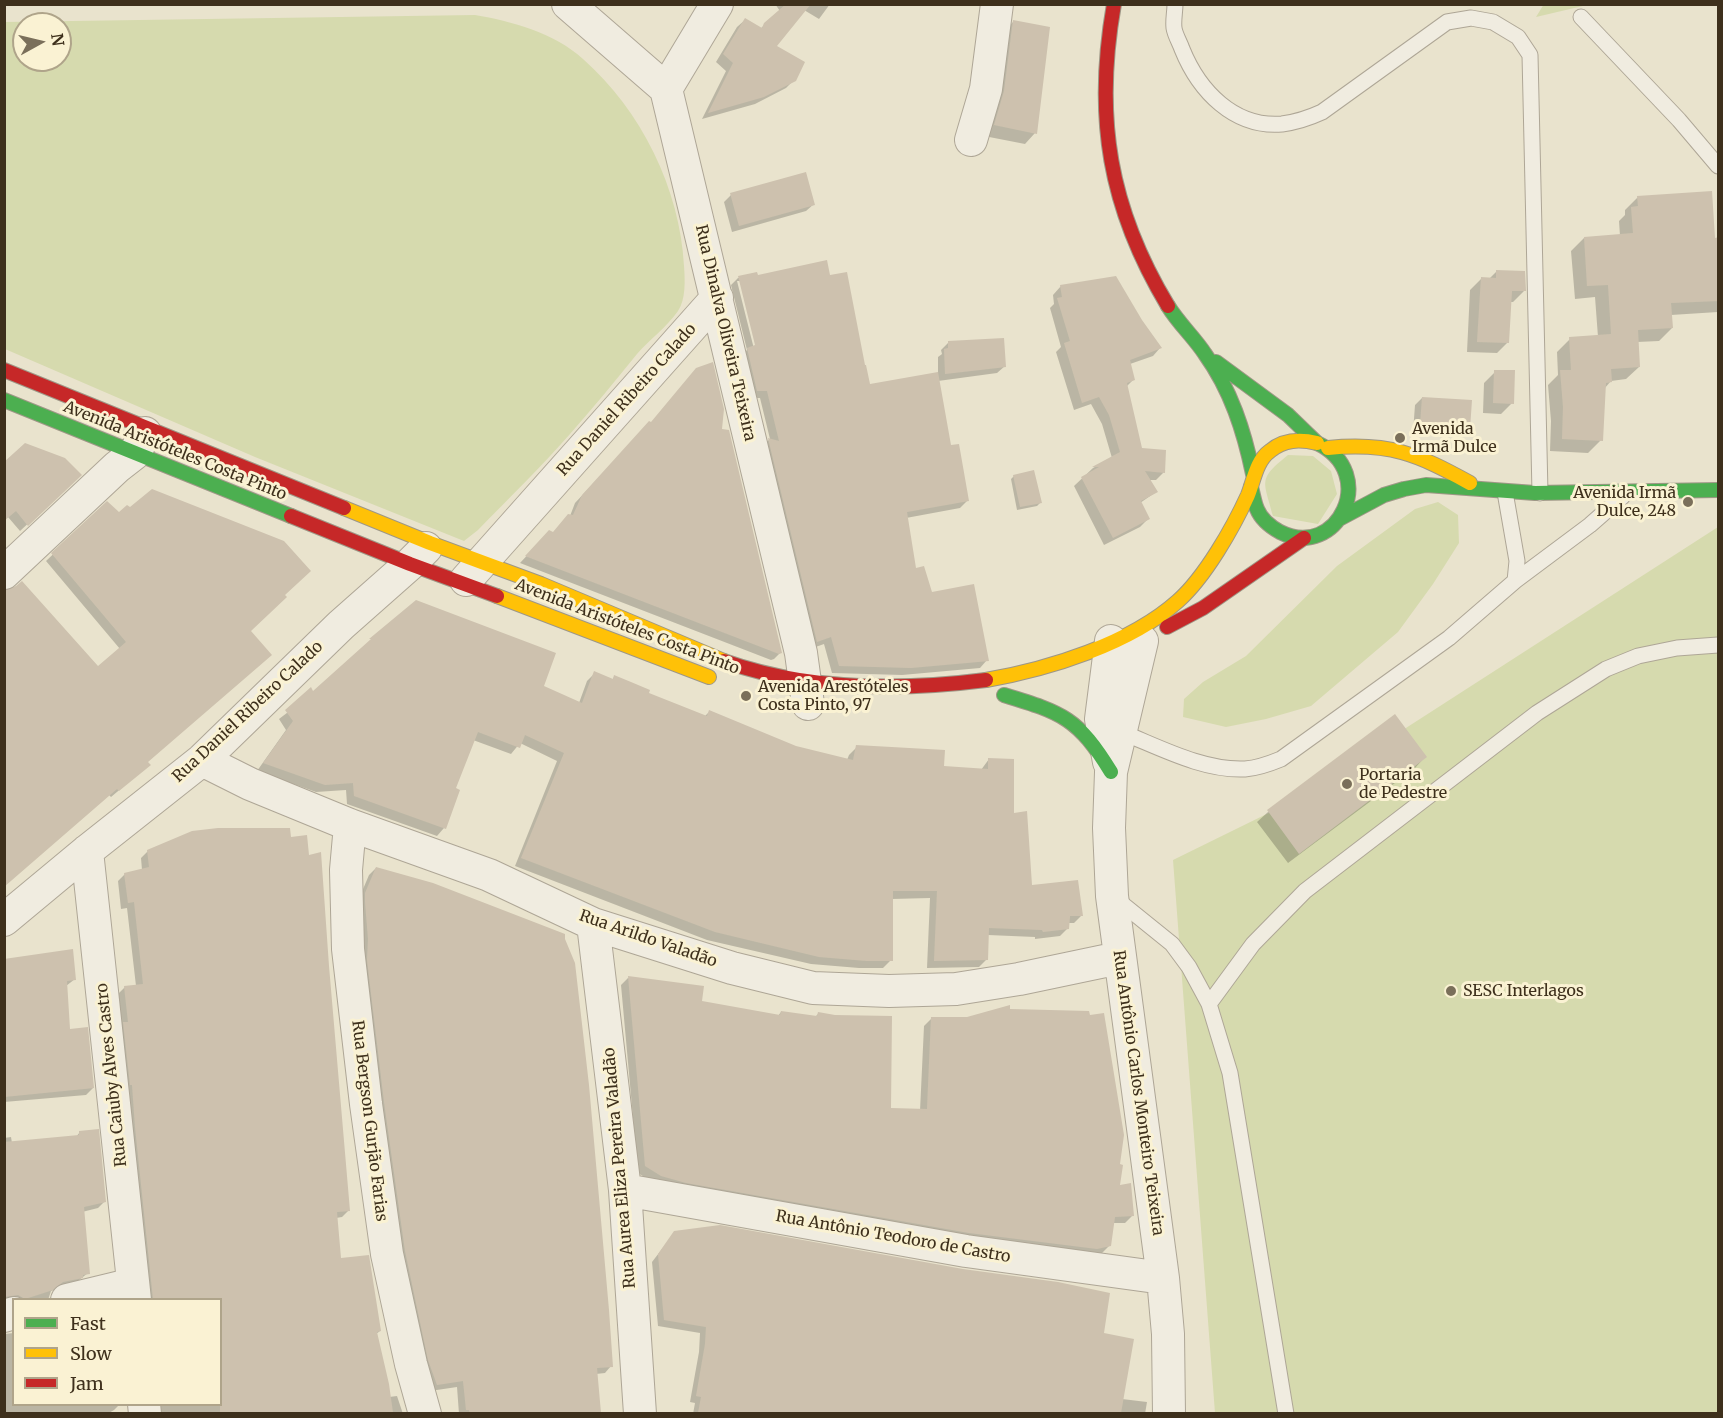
<!DOCTYPE html>
<html>
<head>
<meta charset="utf-8">
<style>
  body { margin:0 }
  #map { position:relative; width:1723px; height:1418px; overflow:hidden; background:#e9e3cd; font-family:Merriweather,serif }
  canvas { display:block }
  .frame { position:absolute; inset:0; border:6px solid #3e301c; pointer-events:none }
  .legend { position:absolute; left:12px; top:1298px; width:210px; height:108px; box-sizing:border-box; background:#faf2d3; border:2px solid #afa48a; margin:0; padding:8px 10px; list-style:none; font-size:18px; color:#3e301c }
  .legend li { display:flex; align-items:center; gap:12px; height:30px }
  .legend b { width:30px; border:2px solid #afa48a }
  .north { position:absolute; left:12px; top:12px; width:60px; height:60px; box-sizing:border-box; background:#faf2d3; border:2px solid #afa48a; border-radius:50%; rotate:82deg; font-size:16px; font-weight:700; line-height:24px; text-align:center; color:#3e301c }
  .north::after { content:''; display:block; margin:auto; width:21px; height:27px; background:#7a6f5a; clip-path:polygon(50% 0,100% 100%,50% 72%,0 100%) }
</style>
</head>
<body>
<div id="map">
<canvas width="1723" height="1418"></canvas>
<div class="frame"></div>
<ul class="legend">
<li><b style="height:8px;background:#4caf50"></b>Fast</li>
<li><b style="height:8px;background:#ffc107"></b>Slow</li>
<li><b style="height:8px;background:#c62828"></b>Jam</li>
</ul>
<div class="north">N</div>
</div>
<script>
const g = document.querySelector('canvas').getContext('2d');
g.lineJoin = 'round';
function fill(path, color) {
  g.fillStyle = color;
  g.fill(path, 'evenodd');
}
function strokePath(path, color, width, dash) {
  g.strokeStyle = color;
  g.lineWidth = width;
  g.lineCap = dash ? 'butt' : 'round';
  g.setLineDash(dash || []);
  g.stroke(path);
}
function write(font, color, halo, rows, align = 'center') {
  g.font = font + ' Merriweather,serif';
  g.lineWidth = 6;
  g.setLineDash([]);
  g.textBaseline = 'middle';
  g.strokeStyle = halo;
  g.fillStyle = color;
  for (const [text, x, y, turn = 0] of rows) {
    g.save();
    g.translate(x, y);
    g.rotate((+turn || 0) * Math.PI / 180);
    g.textAlign = isNaN(turn) ? turn : align;
    if (halo) g.strokeText(text, 0, 0);
    g.fillText(text, 0, 0);
    g.restore();
  }
}
const green = new Path2D(`
  M 1544,4 L 1587,4 L 1587,5 L 1536,17 Z
  M 475,15 C 511,21 555,33 583,59 C 641,110 680,189 684,266 C 685,280 686,299 678,311 C 667,327 650,339 637,354 C 615,381 593,408 570,434 C 541,467 509,498 478,530 L 464,541 L 255,457 L 5,349 L 5,22 ZM 24,24 L 60,24 L 60,60 L 24,60 Z
  M 1288,455 L 1313,456 L 1331,471 L 1337,494 L 1318,524 L 1273,516 C 1264,480 1257,480 1288,455 Z
  M 1438,502 L 1458,515 L 1459,543 L 1433,584 L 1398,632 L 1311,706 L 1266,719 L 1226,727 L 1183,717 L 1184,699 L 1203,682 L 1246,656 L 1337,566 L 1415,509 Z
  M 1718,527 L 1718,1413 L 1215,1413 L 1173,860 L 1291,802 Z`);
const shadow = new Path2D(`
  M 775,4 L 830,4 L 819,19 L 804,10 L 774,46 L 794,80 L 786,88 L 755,104 L 702,119 L 726,71 L 716,62 L 737,27 L 745,20 L 760,29 L 780,11 Z
  M 1014,21 L 1035,133 L 1025,144 L 984,136 L 1003,32 Z
  M 731,195 L 814,204 L 806,211 L 732,232 L 724,202 Z
  M 1638,197 L 1713,239 L 1718,239 L 1718,312 L 1671,315 L 1672,328 L 1659,341 L 1637,342 L 1639,367 L 1626,379 L 1611,381 L 1604,389 L 1601,440 L 1588,453 L 1550,451 L 1551,421 L 1548,385 L 1558,375 L 1557,352 L 1570,339 L 1598,337 L 1595,297 L 1575,299 L 1571,251 L 1584,238 L 1620,236 L 1619,221 L 1625,215 L 1625,210 Z
  M 1497,271 L 1524,291 L 1513,302 L 1510,302 L 1508,342 L 1497,353 L 1467,352 L 1470,290 L 1481,279 L 1489,279 Z
  M 756,274 L 757,276 L 829,277 L 869,386 L 938,373 L 938,357 L 942,354 L 941,350 L 948,343 L 1005,366 L 997,373 L 938,381 L 950,447 L 968,500 L 960,508 L 906,518 L 915,570 L 931,594 L 987,660 L 980,668 L 902,675 L 832,673 L 824,644 L 810,649 L 761,447 L 770,439 L 760,398 L 750,398 L 740,357 L 747,350 L 731,285 L 738,278 ZM 737,281 L 740,281 L 758,352 L 755,353 Z
  M 1061,286 L 1141,320 L 1160,348 L 1153,356 L 1130,364 L 1133,380 L 1126,387 L 1140,449 L 1164,472 L 1156,480 L 1149,480 L 1156,492 L 1140,503 L 1148,519 L 1140,527 L 1104,545 L 1074,486 L 1093,468 L 1112,458 L 1102,424 L 1091,404 L 1074,410 L 1056,352 L 1061,347 L 1050,308 L 1054,304 L 1053,295 Z
  M 1495,372 L 1512,403 L 1501,414 L 1483,413 L 1484,383 Z
  M 1422,398 L 1468,428 L 1461,435 L 1413,432 L 1415,405 Z
  M 643,430 L 720,430 L 781,652 L 774,659 L 771,660 L 520,563 L 549,532 L 553,533 L 570,516 L 575,503 Z
  M 4,464 L 80,475 L 20,531 L 8,517 Z
  M 1014,476 L 1040,503 L 1037,506 L 1017,510 L 1011,479 Z
  M 107,503 L 118,514 L 283,595 L 250,631 L 146,762 L 142,771 L 111,797 L 109,795 L 98,668 L 120,649 L 46,561 Z
  M 595,673 L 612,680 L 614,677 L 647,694 L 704,717 L 710,711 L 796,748 L 847,760 L 849,755 L 857,747 L 942,768 L 981,770 L 989,759 L 1013,815 L 1030,887 L 1081,916 L 1074,923 L 1068,923 L 1068,928 L 1060,936 L 1035,939 L 1035,937 L 988,935 L 987,959 L 979,967 L 927,968 L 930,898 L 892,899 L 891,960 L 883,968 L 859,968 L 811,964 L 707,940 L 515,866 L 557,761 L 520,743 L 511,754 L 473,740 L 454,789 L 444,828 L 437,836 L 347,804 L 346,790 L 316,792 L 257,771 L 286,730 L 279,719 L 313,693 L 542,687 L 579,703 L 587,681 Z
  M 1395,716 L 1425,757 L 1415,768 L 1288,863 L 1257,822 L 1268,812 Z
  M 148,851 L 349,1210 L 342,1217 L 336,1218 L 340,1259 L 380,1331 L 376,1334 L 389,1397 L 397,1396 L 403,1414 L 156,1414 L 155,1404 L 220,1404 L 220,1300 L 147,1300 L 118,994 L 125,987 L 136,986 L 127,908 L 121,909 L 118,881 L 125,874 L 142,870 L 141,858 Z
  M 376,868 L 611,1366 L 605,1373 L 596,1374 L 600,1414 L 459,1414 L 457,1387 L 430,1391 L 398,1258 L 358,901 L 369,875 Z
  M 4,960 L 75,979 L 66,986 L 69,1030 L 93,1088 L 86,1095 L 4,1102 Z
  M 628,978 L 702,988 L 700,1002 L 778,1016 L 781,1012 L 814,1018 L 818,1014 L 890,1110 L 920,1111 L 924,1026 L 932,1018 L 1118,1165 L 1118,1187 L 1132,1216 L 1125,1223 L 1113,1223 L 1110,1245 L 1102,1253 L 1089,1255 L 961,1240 L 654,1183 L 638,1173 L 621,985 Z
  M 80,1132 L 105,1201 L 98,1208 L 82,1212 L 88,1273 L 74,1284 L 51,1291 L 48,1300 L 14,1300 L 4,1302 L 4,1138 L 11,1137 L 12,1143 L 76,1137 Z
  M 675,1232 L 1102,1334 L 1122,1399 L 1147,1402 L 1145,1414 L 693,1414 L 695,1403 L 690,1402 L 699,1352 L 700,1333 L 658,1326 L 652,1262 Z
  M 14,1333 L 14,1404 L 120,1404 L 114,1410 L 107,1414 L 4,1414 L 4,1334 Z`);
const building = new Path2D(`
  M 786,4 L 811,4 L 777,46 L 805,62 L 796,81 L 764,97 L 708,113 L 733,63 L 723,54 L 745,18 L 762,28 L 764,23 Z
  M 1013,20 L 1050,27 L 1037,134 L 994,125 L 1004,91 Z
  M 806,172 L 815,205 L 739,226 L 730,193 Z
  M 1712,191 L 1715,238 L 1719,237 L 1719,301 L 1671,303 L 1673,328 L 1638,330 L 1640,367 L 1611,369 L 1612,382 L 1606,383 L 1603,441 L 1562,439 L 1563,407 L 1560,370 L 1571,370 L 1569,337 L 1611,334 L 1608,285 L 1587,286 L 1584,237 L 1633,233 L 1631,207 L 1638,206 L 1637,196 Z
  M 827,260 L 830,275 L 847,272 L 865,365 L 866,365 L 870,384 L 938,372 L 951,445 L 959,444 L 969,501 L 907,512 L 916,568 L 924,566 L 932,592 L 974,584 L 989,661 L 911,668 L 839,666 L 831,637 L 817,642 L 768,438 L 779,441 L 767,391 L 757,391 L 747,348 L 755,345 L 738,276 L 757,272 L 758,275 Z
  M 1496,270 L 1525,271 L 1526,291 L 1512,291 L 1509,343 L 1477,342 L 1481,277 L 1496,278 Z
  M 1116,276 L 1142,320 L 1162,348 L 1130,360 L 1135,380 L 1127,383 L 1142,448 L 1166,450 L 1165,473 L 1145,471 L 1158,492 L 1141,501 L 1150,519 L 1113,538 L 1081,477 L 1099,467 L 1092,467 L 1120,452 L 1109,415 L 1099,397 L 1082,403 L 1064,343 L 1070,341 L 1057,298 L 1062,297 L 1060,285 Z
  M 1004,338 L 1006,367 L 945,374 L 944,349 L 948,348 L 948,341 Z
  M 713,362 L 724,409 L 722,429 L 729,430 L 782,653 L 779,654 L 525,556 L 549,530 L 553,532 L 568,514 L 573,515 L 582,495 L 649,421 L 651,422 L 696,368 Z
  M 1494,370 L 1515,370 L 1514,404 L 1493,403 Z
  M 1422,397 L 1472,400 L 1470,429 L 1420,425 Z
  M 25,443 L 65,458 L 82,475 L 28,526 L 16,511 L 4,521 L 4,462 Z
  M 1034,470 L 1042,503 L 1020,507 L 1013,475 Z
  M 152,489 L 284,541 L 311,571 L 285,595 L 287,597 L 251,631 L 272,655 L 148,762 L 151,765 L 119,791 L 117,789 L 4,887 L 4,590 L 16,586 L 22,581 L 98,666 L 126,642 L 51,553 L 107,501 L 119,512 L 127,505 L 130,507 Z
  M 416,600 L 556,653 L 544,686 L 582,703 L 594,671 L 613,679 L 614,675 L 631,682 L 650,690 L 649,693 L 707,716 L 709,710 L 796,746 L 853,760 L 856,745 L 945,750 L 944,766 L 988,769 L 988,758 L 1014,759 L 1014,813 L 1027,811 L 1032,885 L 1078,880 L 1083,916 L 1070,916 L 1069,929 L 1043,932 L 1042,930 L 989,928 L 988,960 L 934,961 L 937,891 L 893,891 L 893,961 L 867,961 L 819,957 L 715,932 L 521,858 L 564,753 L 525,735 L 520,748 L 478,732 L 456,788 L 460,790 L 446,829 L 354,796 L 353,783 L 325,785 L 263,763 L 293,721 L 285,710 L 311,687 L 313,691 L 371,639 L 369,639 Z
  M 1395,714 L 1427,757 L 1299,854 L 1267,810 Z
  M 218,828 L 290,828 L 291,837 L 307,835 L 309,855 L 321,852 L 329,966 L 350,1211 L 337,1212 L 341,1258 L 369,1255 L 381,1331 L 377,1332 L 389,1384 L 393,1413 L 220,1413 L 220,1299 L 153,1299 L 135,1127 L 132,1085 L 130,1085 L 123,1022 L 128,1022 L 124,986 L 143,984 L 134,902 L 128,903 L 124,873 L 149,867 L 147,850 L 192,831 Z
  M 376,867 L 433,883 L 565,934 L 565,939 L 575,963 L 589,1085 L 609,1310 L 613,1367 L 597,1368 L 601,1413 L 470,1413 L 469,1410 L 466,1410 L 463,1381 L 437,1385 L 428,1360 L 405,1251 L 384,1102 L 367,960 L 368,939 L 365,902 L 365,893 Z
  M 73,949 L 76,980 L 67,981 L 70,1029 L 88,1027 L 94,1088 L 4,1097 L 4,959 Z
  M 628,976 L 704,986 L 702,1001 L 780,1015 L 781,1011 L 817,1016 L 818,1012 L 835,1015 L 892,1016 L 891,1108 L 927,1109 L 931,1017 L 967,1017 L 1010,1005 L 1010,1009 L 1089,1011 L 1090,1015 L 1104,1013 L 1124,1135 L 1120,1164 L 1123,1165 L 1120,1185 L 1131,1183 L 1134,1216 L 1115,1217 L 1111,1246 L 1097,1249 L 969,1233 L 686,1183 L 661,1176 L 645,1166 Z
  M 99,1129 L 106,1202 L 84,1207 L 90,1274 L 83,1275 L 83,1278 L 63,1282 L 53,1290 L 25,1299 L 18,1295 L 4,1297 L 4,1142 L 79,1135 L 79,1131 Z
  M 720,1225 L 963,1269 L 1058,1282 L 1110,1293 L 1104,1333 L 1134,1339 L 1121,1413 L 698,1413 L 701,1397 L 696,1396 L 705,1344 L 706,1327 L 664,1320 L 658,1254 L 674,1231 Z`);
const lane = new Path2D(`
  M 1175,4 C 1175,12 1173,20 1174,28 C 1175,35 1180,43 1182,49 C 1199,91 1234,128 1282,124 C 1297,122 1309,118 1322,112 L 1447,22 L 1471,18 L 1493,22 L 1518,37 L 1530,55 L 1540,493
  M 1581,17 L 1679,120 L 1718,166
  M 1505,492 L 1517,561 L 1515,581
  M 1121,732 C 1159,747 1203,771 1245,769 C 1258,768 1269,764 1281,759 L 1449,638 L 1515,581 L 1590,525 L 1623,496
  M 1115,898 L 1172,944 L 1189,967 L 1209,1004 L 1230,1073 L 1286,1414
  M 1209,1004 L 1253,944 L 1305,891 L 1537,713 L 1606,669 L 1638,656 L 1677,648 L 1718,645`);
const street = new Path2D(`
  M 568,4 L 666,89 L 801,653 L 808,704
  M 666,89 L 717,4
  M 971,140 L 986,89 L 997,4
  M 4,573 L 117,467 L 135,453 L 145,433
  M 466,580 L 717,298
  M 1142,641 L 1111,772 L 1109,828 L 1112,896 L 1163,1278 L 1168,1334 L 1169,1414
  M 202,760 L 250,784 L 350,825 L 489,875 L 593,924 L 732,968 L 813,988 L 889,991 L 956,989 L 1019,979 L 1119,958
  M 1109,762 L 1101,719 L 1111,641
  M 350,825 L 346,870 L 348,949 L 366,1104 L 387,1254 L 411,1364 L 425,1414
  M 87,851 L 135,1300
  M 4,920 L 87,851 L 202,760 L 341,625 L 410,564 L 426,548
  M 593,924 L 625,1190 L 640,1414
  M 625,1190 L 966,1251 L 1163,1278
  M 67,1300 L 133,1284
  M 4,1316 L 14,1313
  M 144,1404 L 145,1414`);
const fast = new Path2D(`
  M 1168,306 C 1179,324 1194,337 1205,354 C 1231,390 1244,431 1253,474
  M 1216,362 L 1288,415 L 1316,442
  M 4,400 L 291,516
  M 1251,487 C 1253,494 1254,502 1257,509 C 1261,519 1271,527 1280,532 C 1338,561 1380,473 1317,443
  M 1339,519 L 1384,495 L 1404,489 L 1426,485 L 1535,493 L 1718,490
  M 1004,695 C 1063,713 1078,718 1111,772`);
const slow = new Path2D(`
  M 1328,448 C 1390,442 1417,454 1470,483
  M 344,508 L 430,543 L 541,584 L 724,661
  M 497,596 L 709,677
  M 986,680 C 1049,669 1130,644 1178,601 C 1205,577 1233,528 1248,495 C 1254,480 1256,461 1270,451 C 1284,439 1300,439 1317,443`);
const jam = new Path2D(`
  M 1114,4 C 1094,117 1109,208 1168,306
  M 4,370 L 344,508
  M 291,516 L 410,564 L 497,596
  M 1167,627 L 1203,608 L 1304,538
  M 724,661 C 808,691 899,691 986,680`);
const markers = [
  [1400,438,6,"#7a6f5a"],
  [1688,502,6,"#7a6f5a"],
  [746,696,6,"#7a6f5a"],
  [1347,784,6,"#7a6f5a"],
  [1451,991,6,"#7a6f5a"]
];
const streetNames = [
  ["Rua Dinalva Oliveira Teixeira",725,333,77],
  ["Rua Daniel Ribeiro Calado",627,400,-48],
  ["Avenida Aristóteles Costa Pinto",175,451,22],
  ["Avenida Aristóteles Costa Pinto",627,627,21],
  ["Rua Daniel Ribeiro Calado",248,712,-43],
  ["Rua Arildo Valadão",648,939,19],
  ["Rua Caiuby Alves Castro",112,1075,-96],
  ["Rua Antônio Carlos Monteiro Teixeira",1138,1093,82],
  ["Rua Bergson Gurjão Farias",369,1121,83],
  ["Rua Aurea Eliza Pereira Valadão",620,1168,-95],
  ["Rua Antônio Teodoro de Castro",893,1237,10]
];
const poiNames = [
  ["Avenida",1412,429],
  ["Irmã Dulce",1412,447],
  ["Avenida Irmã",1676,493,"right"],
  ["Dulce, 248",1676,511,"right"],
  ["Avenida Arestóteles",758,687],
  ["Costa Pinto, 97",758,705],
  ["Portaria",1359,775],
  ["de Pedestre",1359,793],
  ["SESC Interlagos",1463,991]
];
fill(green, '#d6daae');
fill(shadow, '#0003');
fill(building, '#cdc1ae');
strokePath(lane, '#aea696', 17);
strokePath(street, '#aea696', 34);
strokePath(fast, '#9e9786', 16);
strokePath(slow, '#9e9786', 16);
strokePath(jam, '#9e9786', 16);
strokePath(lane, '#f0ece0', 15);
strokePath(street, '#f0ece0', 32);
strokePath(fast, '#4caf50', 14);
strokePath(slow, '#ffc107', 14);
strokePath(jam, '#c62828', 14);
for (const [x, y, r, color] of markers) {
  const dot = new Path2D();
  dot.arc(x, y, r, 0, 2 * Math.PI);
  g.fillStyle = color;
  g.fill(dot);
  strokePath(dot, '#faf2d3', 2);
}
write('16px', '#3e301c', '#faf2d3', streetNames);
write('16px', '#3e301c', '#faf2d3', poiNames, 'left');
</script>
</body>
</html>
